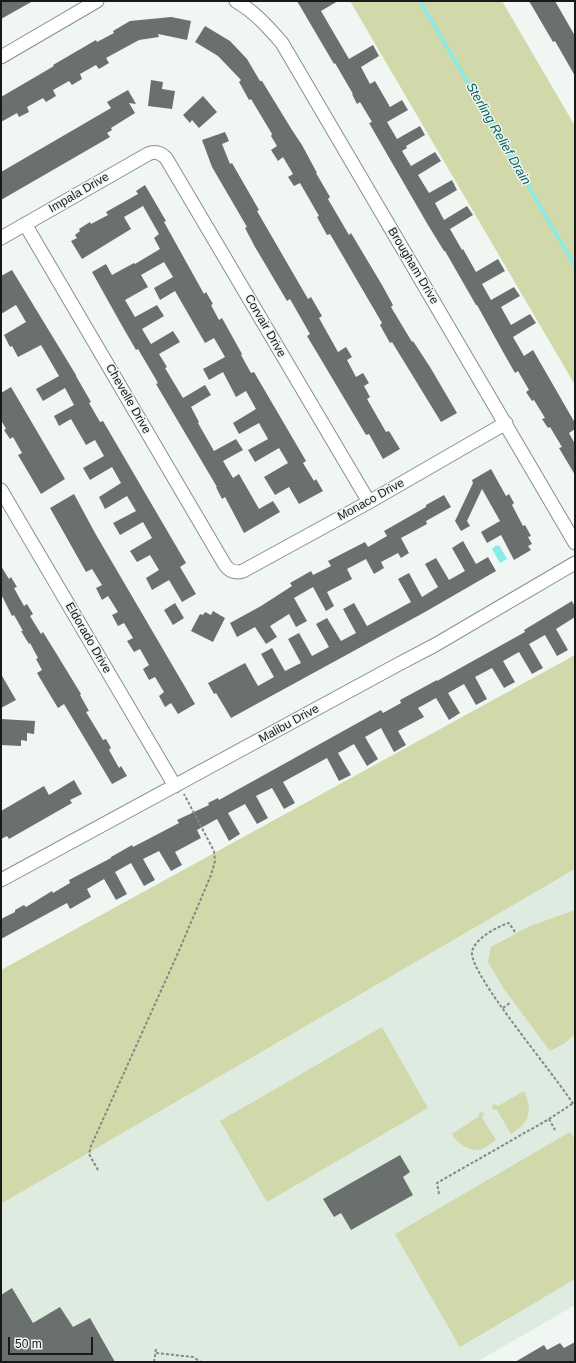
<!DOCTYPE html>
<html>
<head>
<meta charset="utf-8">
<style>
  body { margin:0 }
  #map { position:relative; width:576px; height:1363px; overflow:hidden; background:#f0f7f2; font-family:Arial,sans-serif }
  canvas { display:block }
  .frame { position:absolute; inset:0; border:2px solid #171a18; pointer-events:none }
  .scale { position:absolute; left:8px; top:1337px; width:85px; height:18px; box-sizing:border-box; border:2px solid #171a18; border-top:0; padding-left:5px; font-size:12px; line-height:14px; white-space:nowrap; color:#171a18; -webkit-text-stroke:3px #f0f7f2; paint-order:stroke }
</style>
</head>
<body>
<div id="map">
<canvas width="576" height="1363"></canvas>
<div class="frame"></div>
<div class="scale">50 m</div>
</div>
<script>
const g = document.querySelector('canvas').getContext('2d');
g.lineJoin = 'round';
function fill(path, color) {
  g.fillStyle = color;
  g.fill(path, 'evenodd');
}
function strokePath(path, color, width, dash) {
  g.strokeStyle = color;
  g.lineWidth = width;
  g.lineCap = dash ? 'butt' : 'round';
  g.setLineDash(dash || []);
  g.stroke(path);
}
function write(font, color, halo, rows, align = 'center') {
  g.font = font + ' Arial,sans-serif';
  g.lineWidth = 3;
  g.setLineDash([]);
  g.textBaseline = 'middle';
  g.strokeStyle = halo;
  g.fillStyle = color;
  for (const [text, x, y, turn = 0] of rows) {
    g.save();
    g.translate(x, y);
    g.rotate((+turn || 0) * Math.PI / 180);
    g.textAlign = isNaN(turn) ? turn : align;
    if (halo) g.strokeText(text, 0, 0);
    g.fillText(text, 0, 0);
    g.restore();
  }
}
const built = new Path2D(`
  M 575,869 L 575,1305 L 477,1362 L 1,1362 L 1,1204 Z`);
const green = new Path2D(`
  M 350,1 L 502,1 L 575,126 L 575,385 Z
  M 575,655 L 575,869 L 1,1204 L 1,970 Z
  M 575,910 L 575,1034 L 565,1043 L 550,1051 L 504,989 L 488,962 L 491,947 L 530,926 Z
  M 382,1027 L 428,1108 L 267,1202 L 220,1121 Z
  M 524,1091 C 533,1110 530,1123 511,1134 L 497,1110 L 492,1109 L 493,1104 L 498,1106 Z
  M 480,1112 L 484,1113 L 482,1118 L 496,1140 C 491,1143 486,1147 482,1149 C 470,1153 457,1143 452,1134 L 478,1117 Z
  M 570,1132 L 575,1140 L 575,1279 L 460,1347 L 395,1234 Z`);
const water = new Path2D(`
  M 496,545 L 497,546 L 499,545 L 507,559 L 500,563 L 492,549 Z`);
const stream = new Path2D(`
  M 420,1 L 575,266`);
const building = new Path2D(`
  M 1,1 L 33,1 L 1,19 Z
  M 297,1 L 338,1 L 321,11 L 349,59 L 373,45 L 379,56 L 361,67 L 370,84 L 375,81 L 390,107 L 402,100 L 408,110 L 387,122 L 397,139 L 420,126 L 425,135 L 406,146 L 407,148 L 402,151 L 411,166 L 435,152 L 441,161 L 418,175 L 429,193 L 452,180 L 457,190 L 435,203 L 444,220 L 467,206 L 473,215 L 450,229 L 462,250 L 463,249 L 476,272 L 498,259 L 505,271 L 482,284 L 491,300 L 514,287 L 520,296 L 501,307 L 511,325 L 530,314 L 536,323 L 513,337 L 524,356 L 533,350 L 575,423 L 575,429 L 569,433 L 575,444 L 575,475 L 559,448 L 562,447 L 550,427 L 548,428 L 542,419 L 545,418 L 534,400 L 532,401 L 526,392 L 529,390 L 518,371 L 515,373 L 507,359 L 477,305 L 476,305 L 445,251 L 444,251 L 428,225 L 369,123 L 372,122 L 360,102 L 357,104 L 352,94 L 353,94 L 335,63 L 334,64 Z
  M 529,1 L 555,1 L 575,36 L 575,76 L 555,41 L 553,42 Z
  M 171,17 L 191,21 L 187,40 L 158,34 L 159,37 L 139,40 L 106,58 L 109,63 L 99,69 L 96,65 L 80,74 L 82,79 L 72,85 L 69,81 L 53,90 L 56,96 L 46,102 L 43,98 L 27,107 L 29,112 L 19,117 L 17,113 L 1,122 L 1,97 L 54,66 L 53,65 L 96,40 L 97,42 L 114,33 L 113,31 L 130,21 Z
  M 205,26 L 230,41 L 247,59 L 260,81 L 262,81 L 292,130 L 302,145 L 317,173 L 316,173 L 330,197 L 328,199 L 349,235 L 351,233 L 382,285 L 393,305 L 391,307 L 412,342 L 413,341 L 430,367 L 457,413 L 441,422 L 392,342 L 390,343 L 380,325 L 382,323 L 330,234 L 327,235 L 317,217 L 319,216 L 300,183 L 294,186 L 288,177 L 293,174 L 283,157 L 278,161 L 271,150 L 277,146 L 271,136 L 272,134 L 251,99 L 249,100 L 239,82 L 241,80 L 218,56 L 195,42 Z
  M 151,80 L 163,82 L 162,89 L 175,91 L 172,109 L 148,106 Z
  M 128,90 L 136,104 L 129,103 L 135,113 L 111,128 L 112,130 L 107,133 L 110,137 L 1,200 L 1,172 L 111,108 L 107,102 Z
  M 203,96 L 217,112 L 199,128 L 192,120 L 190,123 L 183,115 Z
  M 225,132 L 229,141 L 222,144 L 230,164 L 232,163 L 259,210 L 257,211 L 308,299 L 311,297 L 322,316 L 319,318 L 338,352 L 346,347 L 352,357 L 347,360 L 356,377 L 363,373 L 369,383 L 364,386 L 370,397 L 367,399 L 386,432 L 389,431 L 400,449 L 383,459 L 369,434 L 366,435 L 316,351 L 307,336 L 310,334 L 290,299 L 287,301 L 255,247 L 245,228 L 247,227 L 212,167 L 202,140 Z
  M 145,185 L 166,221 L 164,222 L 204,294 L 206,292 L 213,304 L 211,305 L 219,320 L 222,318 L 242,354 L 241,355 L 251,373 L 254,372 L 306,461 L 303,463 L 314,481 L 316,479 L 323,491 L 299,504 L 289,487 L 275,495 L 264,477 L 288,463 L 279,448 L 255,462 L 248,450 L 268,439 L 259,423 L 239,434 L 233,423 L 256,409 L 246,391 L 236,397 L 223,372 L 209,380 L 203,369 L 225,357 L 214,338 L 205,343 L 175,291 L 160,300 L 154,288 L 173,277 L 164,262 L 141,275 L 148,287 L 125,300 L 135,317 L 157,305 L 164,316 L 142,329 L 151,344 L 173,331 L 180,342 L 159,354 L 167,367 L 165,368 L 183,398 L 205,385 L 211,395 L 191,407 L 199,422 L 198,423 L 214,451 L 236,439 L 243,450 L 223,461 L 233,478 L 239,474 L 259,509 L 273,501 L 280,512 L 244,533 L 225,497 L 222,499 L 216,487 L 217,487 L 156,384 L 158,383 L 138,349 L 136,350 L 121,324 L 92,272 L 106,264 L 112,275 L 134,263 L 135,264 L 160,249 L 154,238 L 159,234 L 143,206 L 124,217 L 131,229 L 82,259 L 71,241 L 77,238 L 75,235 L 80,231 L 79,229 L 90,222 L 91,224 L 108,215 L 106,212 L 138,194 L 136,191 Z
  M 12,270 L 76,375 L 76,376 L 91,402 L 89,403 L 100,422 L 103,421 L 186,563 L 180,567 L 196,594 L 182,602 L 169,580 L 152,590 L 146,578 L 159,570 L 150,555 L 137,562 L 130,551 L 152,538 L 143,522 L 120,535 L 113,523 L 136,511 L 127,496 L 105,509 L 99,497 L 121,483 L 112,467 L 90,480 L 83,468 L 104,456 L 95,440 L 86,445 L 71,419 L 59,426 L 54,416 L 74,405 L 65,388 L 43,401 L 36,389 L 59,376 L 41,345 L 18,357 L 12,346 L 10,347 L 4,335 L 26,322 L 16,305 L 1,314 L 1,276 Z
  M 11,387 L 65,479 L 41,494 L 18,455 L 22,453 L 13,437 L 10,439 L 4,430 L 6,429 L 1,420 L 1,393 Z
  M 491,469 L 506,496 L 509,494 L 514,503 L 512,505 L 523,526 L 525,525 L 531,536 L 528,537 L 532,544 L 528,546 L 531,550 L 514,560 L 501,535 L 487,543 L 481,532 L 500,521 L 482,489 L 467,521 L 470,526 L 461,531 L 455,521 L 473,483 L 472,480 Z
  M 74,494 L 95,533 L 195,704 L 178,714 L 171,703 L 165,707 L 159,696 L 164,692 L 155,677 L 149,680 L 143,669 L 149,665 L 140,649 L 134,652 L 127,641 L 133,638 L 124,623 L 118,626 L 112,615 L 118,612 L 108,596 L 102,600 L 96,588 L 102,585 L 92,569 L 86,572 L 50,508 Z
  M 444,495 L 451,507 L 426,521 L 427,524 L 401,538 L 409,553 L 401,558 L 398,553 L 381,562 L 384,568 L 374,574 L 366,559 L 347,569 L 352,579 L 327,592 L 334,606 L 326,611 L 313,587 L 294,598 L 307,621 L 296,627 L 289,614 L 270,626 L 277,637 L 266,644 L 255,627 L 237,637 L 230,623 L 261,606 L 292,586 L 290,583 L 311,571 L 313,575 L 331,566 L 328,561 L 365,542 L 368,547 L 387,536 L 384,531 L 426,507 L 426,505 Z
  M 463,541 L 476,564 L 488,557 L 496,571 L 425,612 L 231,718 L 216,693 L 214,694 L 208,683 L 245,663 L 258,686 L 274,677 L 261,654 L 272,648 L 285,671 L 301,663 L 288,639 L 299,633 L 312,656 L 329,647 L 316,624 L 327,618 L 341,641 L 356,633 L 343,609 L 354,603 L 367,626 L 411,602 L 398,579 L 409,573 L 422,597 L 438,587 L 425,564 L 436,558 L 449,580 L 465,571 L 452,548 Z
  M 1,566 L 9,579 L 11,577 L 17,587 L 14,588 L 24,606 L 27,604 L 33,614 L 30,616 L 41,634 L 43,632 L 56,653 L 81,694 L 80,695 L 89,711 L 86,712 L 103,740 L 106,739 L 111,748 L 109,750 L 119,768 L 121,766 L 127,776 L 112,784 L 64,704 L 58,708 L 44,685 L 37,673 L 42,670 L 36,659 L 38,658 L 30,643 L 29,644 L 21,631 L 23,631 L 14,615 L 12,616 L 1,594 Z
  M 572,601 L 575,607 L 575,617 L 556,629 L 568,650 L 557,656 L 545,635 L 529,644 L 543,668 L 532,674 L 519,652 L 503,661 L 515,682 L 504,688 L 492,668 L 475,677 L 487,699 L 476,705 L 464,684 L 448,693 L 460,713 L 449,720 L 436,698 L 418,708 L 424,717 L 398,731 L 406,745 L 394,752 L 381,728 L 365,737 L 378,759 L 367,766 L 354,744 L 338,753 L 351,775 L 339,781 L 327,758 L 283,782 L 295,803 L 284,809 L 272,788 L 256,796 L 268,818 L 257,824 L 245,804 L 228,813 L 240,834 L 229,841 L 217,819 L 197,830 L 201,838 L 175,852 L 182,865 L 171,871 L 159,851 L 143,859 L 155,880 L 144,886 L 131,863 L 115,872 L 127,894 L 116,900 L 104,879 L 87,889 L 91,897 L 70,909 L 67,903 L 1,939 L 1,919 L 15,912 L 15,910 L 24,905 L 26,907 L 52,891 L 53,893 L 70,883 L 69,880 L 111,858 L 111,857 L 132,845 L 133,847 L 179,823 L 177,820 L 209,805 L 208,803 L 218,798 L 219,800 L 381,710 L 383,713 L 401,703 L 400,700 L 437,680 L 437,681 L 525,632 L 524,630 Z
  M 175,603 L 184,618 L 173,625 L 164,610 Z
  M 213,611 L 225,618 L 213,642 L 191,631 L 200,614 L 203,615 L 205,612 L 211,615 Z
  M 1,674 L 16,700 L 1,708 Z
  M 1,719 L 35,721 L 34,734 L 27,733 L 27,741 L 21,740 L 21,746 L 1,745 Z
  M 74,780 L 82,794 L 70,800 L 72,803 L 9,839 L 7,836 L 1,839 L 1,811 L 44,786 L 49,795 Z
  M 400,1155 L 410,1172 L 403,1177 L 413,1195 L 351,1230 L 341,1213 L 334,1217 L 323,1199 Z
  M 12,1288 L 33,1323 L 60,1307 L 73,1327 L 90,1318 L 115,1362 L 1,1362 L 1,1295 Z
  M 575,1342 L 575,1362 L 515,1362 L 544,1345 L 547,1350 L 560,1343 L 564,1348 Z`);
const path = new Path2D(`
  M 515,932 L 509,923 C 498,926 474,939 472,952 C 469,974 557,1077 573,1104
  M 503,1008 L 511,1002
  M 549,1119 L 555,1130
  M 98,1170 L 89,1154 L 91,1146 L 178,953 L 211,875 L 215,861 L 214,851 L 184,794
  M 439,1194 L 437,1183 L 549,1119 L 575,1102
  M 156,1353 L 193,1357 L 201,1362
  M 154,1362 L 156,1349`);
const minor = new Path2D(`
  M 236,1 C 255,12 268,27 282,43 L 575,543
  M 1,57 L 97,1
  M 25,224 L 225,565 C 230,572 236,573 243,571 L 369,502 L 506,423
  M 1,238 L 148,154 C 155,151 160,152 166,158 L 369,502
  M 1,490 L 175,786
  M 1,880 L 397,665 L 435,645 L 575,563`);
const streetNames = [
  ["Impala Drive",79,193,-30],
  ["Brougham Drive",413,266,59],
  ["Corvair Drive",265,326,60],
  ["Chevelle Drive",128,399,60],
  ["Monaco Drive",371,500,-29],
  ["Eldorado Drive",88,638,60],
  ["Malibu Drive",289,724,-29]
];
const waterNames = [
  ["Sterling Relief Drain",498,134,60]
];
fill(built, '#deebe1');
fill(green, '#d1d8a9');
fill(water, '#88ebe8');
strokePath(stream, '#88ebe8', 3.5);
fill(building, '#69706e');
strokePath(minor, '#898f8a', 15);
strokePath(path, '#838885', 2, [3, 2]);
strokePath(minor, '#fff', 13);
write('12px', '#171a18', '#f0f7f2', streetNames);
write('italic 13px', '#035e5c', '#f0f7f2', waterNames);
</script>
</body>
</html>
